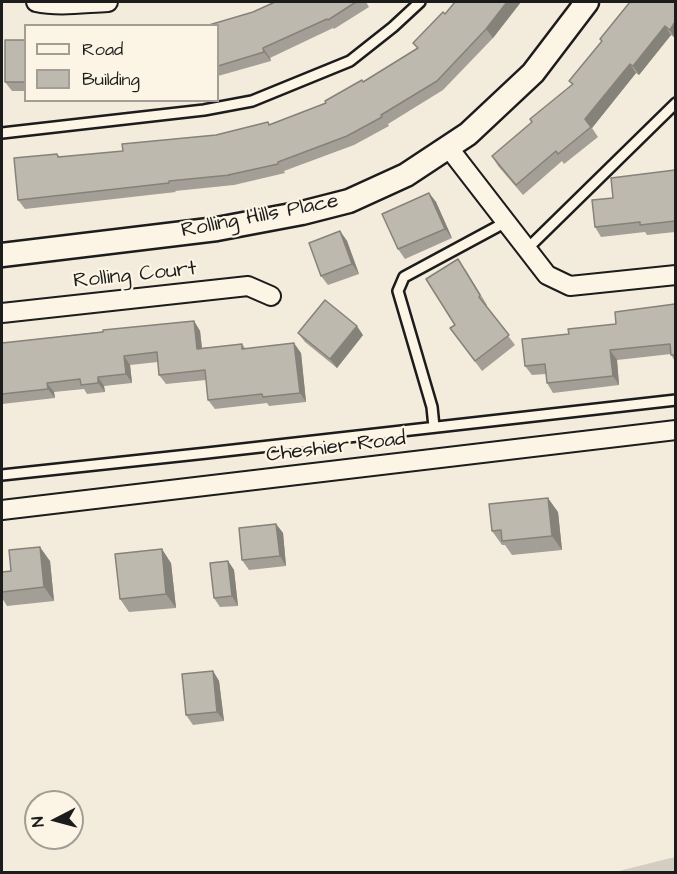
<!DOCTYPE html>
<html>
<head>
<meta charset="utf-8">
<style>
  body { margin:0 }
  #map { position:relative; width:677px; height:874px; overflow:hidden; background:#f3ecdd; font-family:"Architects Daughter",sans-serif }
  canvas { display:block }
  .frame { position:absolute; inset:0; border:3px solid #1c1c1c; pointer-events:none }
  .legend { position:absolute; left:24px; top:24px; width:195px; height:78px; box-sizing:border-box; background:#fcf5e5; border:2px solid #a29e95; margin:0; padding:8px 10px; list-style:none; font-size:18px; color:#1c1c1c }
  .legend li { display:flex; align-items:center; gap:12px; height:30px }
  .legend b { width:30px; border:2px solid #a29e95 }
  .north { position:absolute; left:24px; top:790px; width:60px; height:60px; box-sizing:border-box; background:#fcf5e5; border:2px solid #a29e95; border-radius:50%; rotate:264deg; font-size:16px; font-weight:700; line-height:24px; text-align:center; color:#1c1c1c }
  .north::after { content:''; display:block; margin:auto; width:21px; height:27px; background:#1c1c1c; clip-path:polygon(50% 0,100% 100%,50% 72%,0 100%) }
</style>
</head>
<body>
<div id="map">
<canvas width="677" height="874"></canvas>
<div class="frame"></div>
<ul class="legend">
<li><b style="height:8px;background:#fcf5e5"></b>Road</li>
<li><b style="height:16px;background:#beb9ae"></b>Building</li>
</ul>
<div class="north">N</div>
</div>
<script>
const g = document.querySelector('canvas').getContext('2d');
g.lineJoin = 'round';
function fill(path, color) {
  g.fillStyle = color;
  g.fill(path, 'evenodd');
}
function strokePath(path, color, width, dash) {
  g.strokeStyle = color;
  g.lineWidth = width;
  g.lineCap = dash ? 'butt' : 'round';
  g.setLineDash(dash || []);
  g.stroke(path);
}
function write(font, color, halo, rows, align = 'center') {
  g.font = font + ' "Architects Daughter",sans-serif';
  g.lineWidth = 4.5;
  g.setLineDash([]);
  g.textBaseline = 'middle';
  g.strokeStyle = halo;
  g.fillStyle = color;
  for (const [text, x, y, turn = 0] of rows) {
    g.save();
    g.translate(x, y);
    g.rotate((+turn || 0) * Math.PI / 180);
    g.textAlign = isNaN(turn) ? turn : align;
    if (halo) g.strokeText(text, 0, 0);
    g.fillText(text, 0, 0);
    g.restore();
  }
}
const green = new Path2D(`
  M 675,857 L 675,872 L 615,872 Z`);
const service = new Path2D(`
  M 2,133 L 204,110 L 252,101 L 350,61 L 393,27 L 420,2
  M 527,249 L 676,103
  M 434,427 L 432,407 L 398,291 L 404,277 L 506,222
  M 2,475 L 207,453 L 676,400`);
const minor = new Path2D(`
  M 36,2 C 59,7 84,3 108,2
  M 448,147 L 547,275 L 570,286 L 676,275
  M 2,313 L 248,286 L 271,296
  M 2,510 L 676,430`);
const tertiary = new Path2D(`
  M 2,255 L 217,229 L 302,213 L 349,201 L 406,175 L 468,134 L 533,73 L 587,2`);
const wall = new Path2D(`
  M 275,2 L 366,2 L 369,7 L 334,29 L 333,28 L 270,58 L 271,61 L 218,76 L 218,26 L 209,25 L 253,12 Z
  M 521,2 L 493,38 L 443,90 L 388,124 L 389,126 L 354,145 L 284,171 L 285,173 L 234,185 L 175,191 L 176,192 L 25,209 L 18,200 L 57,154 L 60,157 L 123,151 L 216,135 L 270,124 L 326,103 L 363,82 L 417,48 L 413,43 L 445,14 Z
  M 675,2 L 675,38 L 671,35 L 639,75 L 636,73 L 592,128 L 598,137 L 564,164 L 562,161 L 523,195 L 498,166 L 492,156 L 532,122 L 572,85 L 569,81 Z
  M 26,40 L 26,91 L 12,91 L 5,82 Z
  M 675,170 L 675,232 L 647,235 L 645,232 L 601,237 L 595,227 L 613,198 Z
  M 429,193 L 436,202 L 452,238 L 405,259 L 398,249 Z
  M 340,231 L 347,241 L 359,274 L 328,285 L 321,276 Z
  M 465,269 L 487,305 L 486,306 L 515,345 L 482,371 L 450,328 L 455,325 Z
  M 675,304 L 675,362 L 671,354 L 617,360 L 619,385 L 553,393 L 547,383 L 546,374 L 532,375 L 525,366 L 569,334 L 616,324 Z
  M 194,321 L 200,331 L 202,348 L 242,344 L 245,348 L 301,353 L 306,402 L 269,406 L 267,403 L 215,409 L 208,400 L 206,380 L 166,384 L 159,375 L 158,362 L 130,365 L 132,383 L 104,386 L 105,392 L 87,394 L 84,389 L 54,392 L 55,398 L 2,404 L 2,343 Z
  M 298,333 L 363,335 L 337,368 L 305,342 Z
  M 558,512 L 562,550 L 512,555 L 505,545 L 502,545 L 492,531 Z
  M 276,524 L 283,533 L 286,566 L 249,570 L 242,560 Z
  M 50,561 L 54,601 L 7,606 L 2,598 L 2,572 L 11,571 Z
  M 228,561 L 234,570 L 238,606 L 220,607 L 214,598 Z
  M 171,563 L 176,608 L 129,612 L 120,599 Z
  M 213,671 L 219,681 L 224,721 L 193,725 L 186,715 Z`);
const shadedWall = new Path2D(`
  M 507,2 L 521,2 L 493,38 L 486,29 Z
  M 675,22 L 675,38 L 670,30 Z
  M 665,26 L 671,35 L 639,75 L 633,66 Z
  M 263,48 L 270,58 L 271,61 L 264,52 Z
  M 630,64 L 636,73 L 592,128 L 585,119 Z
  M 429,193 L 436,202 L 452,238 L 445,229 Z
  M 340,231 L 347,241 L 359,274 L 352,264 Z
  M 194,321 L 200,331 L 203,358 L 197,349 Z
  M 357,326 L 363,335 L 337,368 L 330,359 Z
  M 294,343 L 301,353 L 306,402 L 300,393 Z
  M 610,350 L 617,360 L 619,385 L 613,376 Z
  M 124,356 L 130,365 L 132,383 L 126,374 Z
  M 98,377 L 104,386 L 105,392 L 98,383 Z
  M 47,383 L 54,392 L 55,398 L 48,389 Z
  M 548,498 L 558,512 L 562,550 L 552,536 Z
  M 276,524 L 283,533 L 286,566 L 280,556 Z
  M 40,547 L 50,561 L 54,601 L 44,587 Z
  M 162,549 L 171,563 L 176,608 L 166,594 Z
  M 228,561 L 234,570 L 238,606 L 232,596 Z
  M 213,671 L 219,681 L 224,721 L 217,712 Z`);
const building = new Path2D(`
  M 275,2 L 356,2 L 328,20 L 327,19 L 263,48 L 264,52 L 218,66 L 218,26 L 202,26 L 209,25 L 253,12 Z
  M 455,2 L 507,2 L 486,29 L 437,81 L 381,115 L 382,117 L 347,136 L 278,162 L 278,164 L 228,175 L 230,175 L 169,181 L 169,183 L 18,200 L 14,158 L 57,154 L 58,157 L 123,151 L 122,144 L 216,135 L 268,122 L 269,125 L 326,103 L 325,101 L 362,80 L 363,82 L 418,48 L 413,43 L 443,12 L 445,14 Z
  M 630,2 L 675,2 L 675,22 L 670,30 L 665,26 L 633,66 L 630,64 L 585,119 L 591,127 L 558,154 L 556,151 L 516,185 L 492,156 L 532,122 L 530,119 L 573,84 L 569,81 L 602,41 L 600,39 Z
  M 5,40 L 26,40 L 26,82 L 5,82 Z
  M 675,170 L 675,221 L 640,225 L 640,222 L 595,227 L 592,200 L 613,198 L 611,178 Z
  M 429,193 L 445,229 L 398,249 L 382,214 Z
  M 340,231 L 352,264 L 321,276 L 309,243 Z
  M 458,259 L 480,295 L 479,297 L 509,335 L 475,361 L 450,328 L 455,325 L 426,279 Z
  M 325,300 L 357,326 L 330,359 L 298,333 Z
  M 675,304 L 675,355 L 671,355 L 670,344 L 610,350 L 613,376 L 547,383 L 545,364 L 525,366 L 522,339 L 569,334 L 568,329 L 616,324 L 615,312 Z
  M 194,321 L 197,349 L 242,344 L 242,349 L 294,343 L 300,393 L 263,397 L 262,394 L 208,400 L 205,370 L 159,375 L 157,352 L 124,356 L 126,374 L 98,377 L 98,383 L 81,385 L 80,379 L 47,383 L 48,389 L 2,394 L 2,343 L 103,332 L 103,330 Z
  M 548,498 L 552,536 L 502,541 L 501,530 L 492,531 L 489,504 Z
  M 276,524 L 280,556 L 242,560 L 239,528 Z
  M 40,547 L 44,587 L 2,592 L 2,572 L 11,571 L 9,550 Z
  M 162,549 L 166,594 L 120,599 L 115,554 Z
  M 228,561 L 232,596 L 214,598 L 210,563 Z
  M 213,671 L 217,712 L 186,715 L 182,674 Z`);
const streetNames = [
  ["Rolling Hills Place",260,217,-11],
  ["Rolling Court",135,276,-6],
  ["Cheshier Road",336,448,-7]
];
fill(green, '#d3cec1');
strokePath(service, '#1c1c1c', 14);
strokePath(minor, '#1c1c1c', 22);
strokePath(tertiary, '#1c1c1c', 27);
strokePath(service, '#fcf5e5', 9);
strokePath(minor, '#fcf5e5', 18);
strokePath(tertiary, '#fcf5e5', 22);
fill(wall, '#a39f96');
fill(shadedWall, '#85827a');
fill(building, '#beb9ae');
strokePath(building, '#85827a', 1.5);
write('21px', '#1c1c1c', '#fcf5e5', streetNames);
</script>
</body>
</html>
